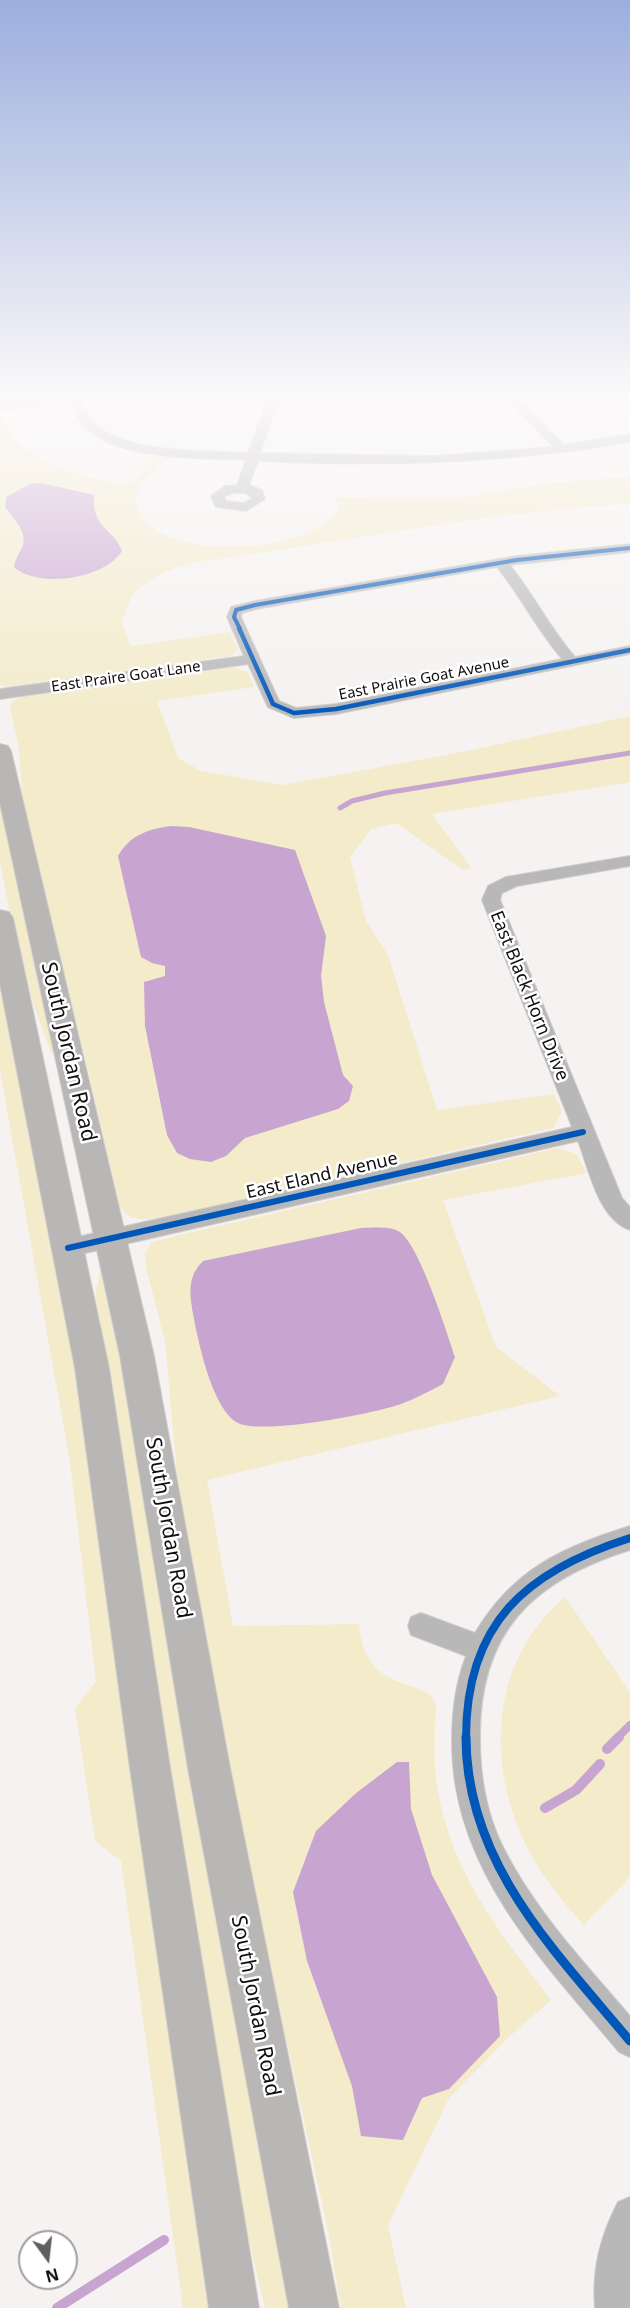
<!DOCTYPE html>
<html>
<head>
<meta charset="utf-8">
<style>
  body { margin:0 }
  #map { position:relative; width:630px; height:2308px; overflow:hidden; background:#f6f2f2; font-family:"Noto Sans",sans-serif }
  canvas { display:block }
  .north { position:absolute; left:18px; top:2230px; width:60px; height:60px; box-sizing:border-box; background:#fff; border:2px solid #9f9f9f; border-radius:50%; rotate:165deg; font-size:16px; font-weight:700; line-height:24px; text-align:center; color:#100e0e }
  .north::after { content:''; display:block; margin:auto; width:21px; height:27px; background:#605e5e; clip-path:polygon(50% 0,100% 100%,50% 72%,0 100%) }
</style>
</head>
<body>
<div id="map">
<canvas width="630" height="2308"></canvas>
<div class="north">N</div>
</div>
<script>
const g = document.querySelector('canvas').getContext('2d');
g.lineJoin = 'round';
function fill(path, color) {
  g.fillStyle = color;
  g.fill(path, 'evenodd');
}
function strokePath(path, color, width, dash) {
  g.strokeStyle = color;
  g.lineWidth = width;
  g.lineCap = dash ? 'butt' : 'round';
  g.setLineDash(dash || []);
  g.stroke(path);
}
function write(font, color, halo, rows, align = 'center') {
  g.font = font + ' "Noto Sans",sans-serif';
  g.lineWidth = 5;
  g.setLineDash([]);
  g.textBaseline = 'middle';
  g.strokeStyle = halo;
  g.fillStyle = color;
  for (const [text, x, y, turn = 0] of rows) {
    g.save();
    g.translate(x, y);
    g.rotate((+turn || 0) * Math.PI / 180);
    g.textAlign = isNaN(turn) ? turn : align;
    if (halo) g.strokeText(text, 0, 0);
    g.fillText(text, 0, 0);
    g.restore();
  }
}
const green = new Path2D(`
  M 53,399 L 70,404 L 0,412 L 0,405 Z
  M 0,413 C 16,455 60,471 100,479 C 108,481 120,486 128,483 C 138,479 149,462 157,453 L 171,455 C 161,466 142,480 137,493 C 134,499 137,505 139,511 C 158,563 321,556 340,505 L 334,498 L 466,497 L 559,482 L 630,477 L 630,503 L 490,517 L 214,560 C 191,560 148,575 133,595 C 128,602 126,613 122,621 L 131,646 L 230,632 L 238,649 L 231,656 L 8,687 L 0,685 Z
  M 233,667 L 248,672 L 254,687 L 157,701 L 178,758 L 201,771 L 283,785 L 462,752 L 630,716 L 630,782 L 432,814 L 471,868 L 463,870 L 396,823 L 371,829 L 350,857 L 366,921 L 388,955 L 437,1110 L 554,1094 L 562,1112 L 553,1128 L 160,1218 C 142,1221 129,1221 119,1205 L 83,1048 L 45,906 L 22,799 L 19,748 L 10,708 L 12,702 L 21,696 Z
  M 0,800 L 36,969 L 56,1051 L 51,1053 L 26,983 L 8,902 L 0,862 Z
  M 0,982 L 62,1294 L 93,1482 L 212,2308 L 183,2308 L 121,1861 L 95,1841 L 75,1708 L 96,1681 L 70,1462 L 0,1071 Z
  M 558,1148 L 576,1154 L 587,1173 L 443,1200 L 496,1347 L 560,1396 L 207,1480 L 233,1626 L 359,1624 C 365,1697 425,1675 436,1704 C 435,1726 434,1747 435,1769 C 444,1863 496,1928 551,2000 L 509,2037 L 449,2098 L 388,2225 L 406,2308 L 341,2308 L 328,2231 L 250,1874 L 178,1485 L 165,1341 L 146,1268 L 145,1253 L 152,1242 L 175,1236 Z
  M 104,1269 L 294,2308 L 265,2308 L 242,2211 L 94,1302 L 100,1270 Z
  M 565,1597 L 630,1692 L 630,1877 L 584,1925 C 566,1905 547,1884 534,1860 C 485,1774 486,1664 565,1597 Z`);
const water = new Path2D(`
  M 41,483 L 94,495 C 92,530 112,526 122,551 C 105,579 38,589 14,567 C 15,558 20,553 23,545 C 27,531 12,517 5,507 L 6,497 L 30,484 Z
  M 172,826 L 189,827 L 295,850 L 326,936 L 321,976 L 324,1002 L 343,1075 L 353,1086 L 349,1101 L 338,1109 L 245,1138 L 226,1156 L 211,1162 L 190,1159 L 177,1153 L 167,1135 L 145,1026 L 144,982 L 165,976 L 165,966 L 152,963 L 141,957 L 118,856 C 130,835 148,829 172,826 Z
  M 361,1228 C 372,1228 388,1226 398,1231 C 418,1240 447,1333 455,1357 L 443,1384 C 429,1391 415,1399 401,1404 C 373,1414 263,1435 238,1423 C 215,1412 201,1353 196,1329 C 192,1305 183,1280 203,1261 Z
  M 397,1762 L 409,1762 L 411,1809 L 432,1875 L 497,1997 L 500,2036 L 449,2089 L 422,2098 L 403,2140 L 361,2136 L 352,2086 L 307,1961 L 293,1892 L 316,1831 L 355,1794 Z`);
const streamFar2 = new Path2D(`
  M 340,808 L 352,801 L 385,793 L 630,753`);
const streamFar1 = new Path2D(`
  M 617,1738 L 630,1725`);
const stream = new Path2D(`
  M 607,1749 L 619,1737
  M 545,1808 L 576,1790 L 600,1764
  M 57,2308 L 164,2240`);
const minor = new Path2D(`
  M 15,397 L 54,397 L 48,400 L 0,405 L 0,399 Z
  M 69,397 L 81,397 C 84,406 86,415 93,422 C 126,455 204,450 248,453 L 268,397 L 280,397 L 260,453 L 435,456 L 553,447 L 506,397 L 518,397 L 564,445 L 630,434 L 630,442 C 506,464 383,467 258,461 L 249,485 L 262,490 L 265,499 L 246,511 L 216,507 L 211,496 L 225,486 L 237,485 L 246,460 C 201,458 117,461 84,426 C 76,418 73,407 69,397 ZM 232,493 L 246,493 L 252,498 L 244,503 L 226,501 L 224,497 Z
  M 630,544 L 630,552 L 510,565 C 534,595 550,628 575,657 L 630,646 L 630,654 L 336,714 L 294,718 L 268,707 L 248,664 L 0,699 L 0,689 L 244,656 L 227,617 L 231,607 L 255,601 L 517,556 ZM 497,567 C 521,597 537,630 562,659 L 336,704 L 296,708 L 279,701 L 241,617 L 242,613 L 256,609 Z
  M 630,856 L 630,866 L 517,886 L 502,893 L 500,900 L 622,1198 L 630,1207 L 630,1230 C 598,1219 589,1169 578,1141 L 68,1257 L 60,1254 L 57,1248 L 60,1242 L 68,1239 L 572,1127 L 482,900 L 488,886 L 506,877 Z
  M 630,1526 L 630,1550 C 532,1581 479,1632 480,1739 C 480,1776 487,1816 504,1849 C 536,1912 585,1963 630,2016 L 630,2057 L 619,2052 C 543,1961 451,1869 452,1741 C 452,1712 455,1684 466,1656 L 411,1635 L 408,1626 L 411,1617 L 421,1613 L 475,1633 C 512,1570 562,1547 630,1526 Z
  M 630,2197 L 630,2308 L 595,2308 C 592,2269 600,2237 618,2202 Z`);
const secondary = new Path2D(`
  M 0,744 L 8,746 L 11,751 L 154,1356 L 230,1768 L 339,2308 L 289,2308 L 188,1768 L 120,1356 L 0,803 Z
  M 0,910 L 9,912 L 13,918 L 109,1368 L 169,1761 L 259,2308 L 209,2308 L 129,1761 L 75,1368 L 0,984 Z`);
const cyclewayFar4 = new Path2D(`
  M 240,629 L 234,617 L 236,610 L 255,605 L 517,560 L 630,548`);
const cyclewayFar3 = new Path2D(`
  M 239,628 L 273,704 L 294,713 L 336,709 L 630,650`);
const cyclewayFar2 = new Path2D(`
  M 68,1248 L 583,1132`);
const cyclewayFar1 = new Path2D(`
  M 466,1738 C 466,1623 526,1571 630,1538`);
const cycleway = new Path2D(`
  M 466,1737 C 466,1863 554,1950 630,2041`);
const farStreetnames = [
  ["East Praire Goat Lane",126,677,-8],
  ["East Prairie Goat Avenue",424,679,-11]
];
const streetNames = [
  ["East Black Horn Drive",529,996,68],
  ["East Eland Avenue",322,1176,-13]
];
const nearStreetnames = [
  ["South Jordan Road",68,1052,77],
  ["South Jordan Road",168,1528,80],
  ["South Jordan Road",255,2006,79]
];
fill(green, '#f3ebca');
fill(water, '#c8a4d0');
strokePath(streamFar2, '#c8a4d0', 5);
strokePath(streamFar1, '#c8a4d0', 8);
strokePath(stream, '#c8a4d0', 10);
strokePath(minor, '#d0cece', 2);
strokePath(secondary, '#d0cece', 2);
fill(minor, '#b9b8b8');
fill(secondary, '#b9b6b6');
strokePath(cyclewayFar4, '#0057b8', 4);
strokePath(cyclewayFar3, '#0057b8', 4.5);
strokePath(cyclewayFar2, '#0057b8', 6);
strokePath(cyclewayFar1, '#0057b8', 8);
strokePath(cycleway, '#0057b8', 9);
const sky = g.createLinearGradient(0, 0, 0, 720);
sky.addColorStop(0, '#9baede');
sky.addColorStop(0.55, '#fbf9f9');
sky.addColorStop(1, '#fbf9f900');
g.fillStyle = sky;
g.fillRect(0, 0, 630, 720);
write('15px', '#100e0e', '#fff', farStreetnames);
write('18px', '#100e0e', '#fff', streetNames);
write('21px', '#100e0e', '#fff', nearStreetnames);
</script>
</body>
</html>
